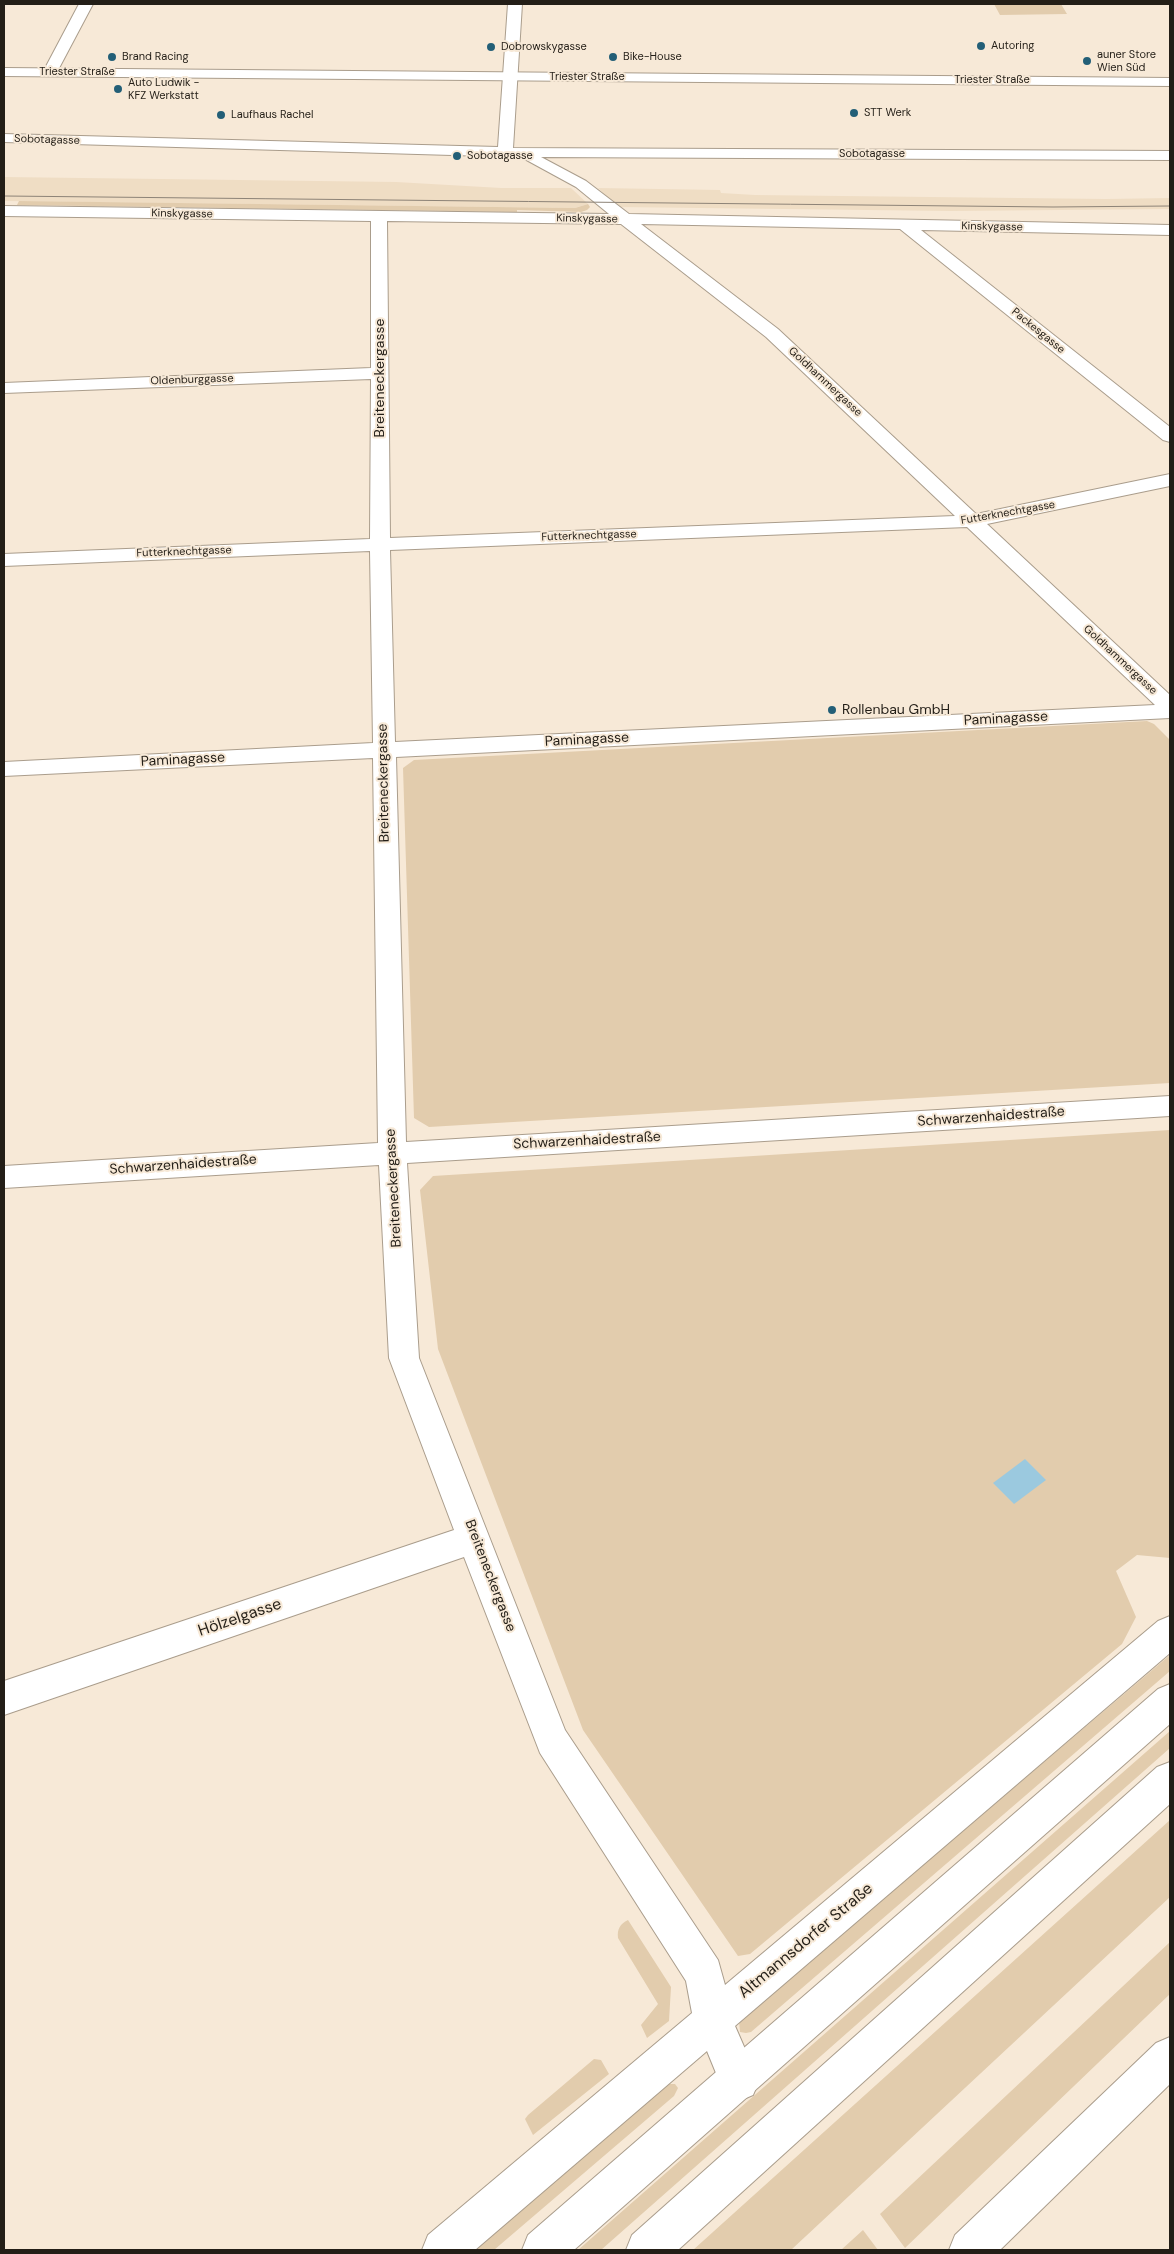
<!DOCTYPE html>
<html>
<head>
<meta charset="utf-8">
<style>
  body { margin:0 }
  #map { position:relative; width:1174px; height:2254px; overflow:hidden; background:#f7e9d7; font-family:"DM Sans",sans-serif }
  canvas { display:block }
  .frame { position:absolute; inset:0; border:5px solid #231e17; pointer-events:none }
</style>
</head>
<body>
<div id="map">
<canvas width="1174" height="2254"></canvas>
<div class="frame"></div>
</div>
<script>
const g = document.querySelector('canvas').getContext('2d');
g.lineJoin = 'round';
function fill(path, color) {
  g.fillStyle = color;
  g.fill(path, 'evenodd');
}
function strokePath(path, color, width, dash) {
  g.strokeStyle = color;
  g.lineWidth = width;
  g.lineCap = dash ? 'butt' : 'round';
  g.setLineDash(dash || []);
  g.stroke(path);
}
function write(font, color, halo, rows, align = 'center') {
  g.font = font + ' "DM Sans",sans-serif';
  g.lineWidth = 4;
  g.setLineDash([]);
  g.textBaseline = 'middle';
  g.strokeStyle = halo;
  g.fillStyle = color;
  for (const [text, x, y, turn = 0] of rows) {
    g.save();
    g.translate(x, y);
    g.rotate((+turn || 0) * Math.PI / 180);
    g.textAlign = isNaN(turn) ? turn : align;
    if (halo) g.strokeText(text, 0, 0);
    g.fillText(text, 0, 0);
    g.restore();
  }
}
const built = new Path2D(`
  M 4,177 L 396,182 L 501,188 L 571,188 L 588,204 L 575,208 L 4,201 Z
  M 598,188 L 720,190 L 721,193 L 755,195 L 1106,199 L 1170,198 L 1170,209 L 951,211 L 617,207 Z`);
const green = new Path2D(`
  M 994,4 L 1061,4 L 1067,14 L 1000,15 Z
  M 19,201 L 575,208 L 588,204 L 590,207 L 587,210 L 581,212 L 517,210 L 517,212 L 17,205 Z
  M 1147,721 L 1154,724 L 1170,740 L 1170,1083 L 429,1127 L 414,1118 L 403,768 L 414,760 Z
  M 1170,1130 L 1170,1558 L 1137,1555 L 1116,1571 L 1136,1617 L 1122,1644 L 750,1954 L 738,1956 L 583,1730 L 438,1349 L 420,1190 L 433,1176 Z
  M 1170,1655 L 1170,1671 L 751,2032 L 746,2033 L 740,2032 L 739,2021 Z
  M 1170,1731 L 1170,1748 L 601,2250 L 578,2250 Z
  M 1170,1820 L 1170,1897 L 791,2250 L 693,2250 Z
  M 628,1920 L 671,1987 L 669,2021 L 647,2038 L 641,2025 L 658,2004 L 618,1938 C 617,1929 620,1924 628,1920 Z
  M 1170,1942 L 1170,1994 L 905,2248 L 880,2214 Z
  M 594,2059 L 601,2060 L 609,2074 L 533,2135 L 525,2119 L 528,2115 Z
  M 669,2084 L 675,2084 L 678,2088 L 674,2096 L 494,2250 L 470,2250 Z
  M 863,2230 L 878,2250 L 841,2250 Z`);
const water = new Path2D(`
  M 1025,1459 L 1046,1480 L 1014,1504 L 993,1483 Z`);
const street = new Path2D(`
  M 79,4 L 93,4 L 57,72 L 50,76 L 45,75 L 43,72 Z
  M 508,4 L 522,4 L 513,148 L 1170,151 L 1170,160 L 541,157 L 586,181 L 629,214 L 1170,225 L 1170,235 L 921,230 L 1170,427 L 1170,442 L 1163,440 L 900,229 L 641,224 L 778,329 L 976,514 L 1170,474 L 1170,486 L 987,524 L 1170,695 L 1170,718 L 396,757 L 406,1142 L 1170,1096 L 1170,1116 L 407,1163 L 419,1358 L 565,1730 L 718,1960 L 725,1985 L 1158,1621 L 1170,1616 L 1170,1653 L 735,2026 L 759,2081 L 753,2095 L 739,2101 L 725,2095 L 707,2051 L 475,2250 L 422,2250 L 428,2235 L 692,2013 L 686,1981 L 540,1753 L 464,1557 L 4,1715 L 4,1681 L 454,1530 L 389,1358 L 379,1165 L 4,1188 L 4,1166 L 378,1143 L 373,758 L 4,776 L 4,762 L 373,743 L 370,551 L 4,566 L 4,554 L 370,539 L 371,379 L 4,393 L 4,383 L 371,368 L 371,221 L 4,216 L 4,206 L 609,214 L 576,187 L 521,157 L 4,142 L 4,134 L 498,147 ZM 387,221 L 621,224 L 766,337 L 955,516 L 390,538 ZM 967,527 L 1155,705 L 395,742 L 390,550 Z
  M 1170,2037 L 1170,2084 L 1000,2250 L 949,2250 L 955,2235 L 1156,2043 Z`);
const primary = new Path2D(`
  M 4,68 L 1170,78 L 1170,86 L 4,76 Z
  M 1170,1684 L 1170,1724 L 574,2250 L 522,2250 L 528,2235 L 1158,1689 Z
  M 1170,1762 L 1170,1804 L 678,2250 L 626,2250 L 632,2235 L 1157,1767 Z`);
const tram = new Path2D(`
  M 4,196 L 1053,207 L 1170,206`);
const markers = [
  [981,46,5,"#235f77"],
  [491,47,5,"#235f77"],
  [112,57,5,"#235f77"],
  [613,57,5,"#235f77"],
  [1087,61,5,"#235f77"],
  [118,89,5,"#235f77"],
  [854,113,5,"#235f77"],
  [221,115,5,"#235f77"],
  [457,156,5,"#235f77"],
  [832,710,5,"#235f77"]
];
const farPoinames = [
  ["Autoring",991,46],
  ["Dobrowskygasse",501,47],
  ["auner Store",1097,55],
  ["Wien Süd",1097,68],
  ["Brand Racing",122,57],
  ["Bike-House",623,57],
  ["Auto Ludwik -",128,83],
  ["KFZ Werkstatt",128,96],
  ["STT Werk",864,113],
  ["Laufhaus Rachel",231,115],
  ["Sobotagasse",467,156]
];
const farStreetnames = [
  ["Triester Straße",77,72],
  ["Triester Straße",587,77],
  ["Triester Straße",992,80],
  ["Sobotagasse",47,140,2],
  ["Sobotagasse",872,154],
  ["Kinskygasse",182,214,1],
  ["Kinskygasse",587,219,1],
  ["Kinskygasse",992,227,1],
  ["Packesgasse",1038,331,39],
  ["Oldenburggasse",192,380,-2],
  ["Goldhammergasse",825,382,43],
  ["Futterknechtgasse",1008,513,-10],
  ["Futterknechtgasse",589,536,-2],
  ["Futterknechtgasse",184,552,-2],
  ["Goldhammergasse",1120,660,43]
];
const streetNames = [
  ["Breiteneckergasse",380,378,-90],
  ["Paminagasse",1006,719,-3],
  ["Paminagasse",587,740,-3],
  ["Paminagasse",183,760,-3],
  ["Breiteneckergasse",384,783,-91],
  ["Schwarzenhaidestraße",991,1117,-4],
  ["Schwarzenhaidestraße",587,1141,-3],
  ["Schwarzenhaidestraße",183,1165,-4],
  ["Breiteneckergasse",394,1188,-93],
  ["Breiteneckergasse",490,1576,69]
];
const poiNames = [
  ["Rollenbau GmbH",842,710]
];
const nearStreetnames = [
  ["Hölzelgasse",240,1618,-19],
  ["Altmannsdorfer Straße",806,1941,-40]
];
fill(built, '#efddc4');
fill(green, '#e2ccad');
fill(water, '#9bc9df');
strokePath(street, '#aa9d8c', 2);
strokePath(primary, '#aa9d8c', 2);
fill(street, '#fff');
fill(primary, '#fff');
strokePath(tram, '#8d8377', 1);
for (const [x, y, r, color] of markers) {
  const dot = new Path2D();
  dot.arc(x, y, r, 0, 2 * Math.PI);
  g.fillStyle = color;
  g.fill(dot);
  strokePath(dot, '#f7e9d7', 2);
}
write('11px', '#231e17', '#f7e9d7', farPoinames, 'left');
write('11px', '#231e17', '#f7e9d7', farStreetnames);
write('14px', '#231e17', '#f7e9d7', streetNames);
write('14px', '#231e17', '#f7e9d7', poiNames, 'left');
write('16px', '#231e17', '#f7e9d7', nearStreetnames);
</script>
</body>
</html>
